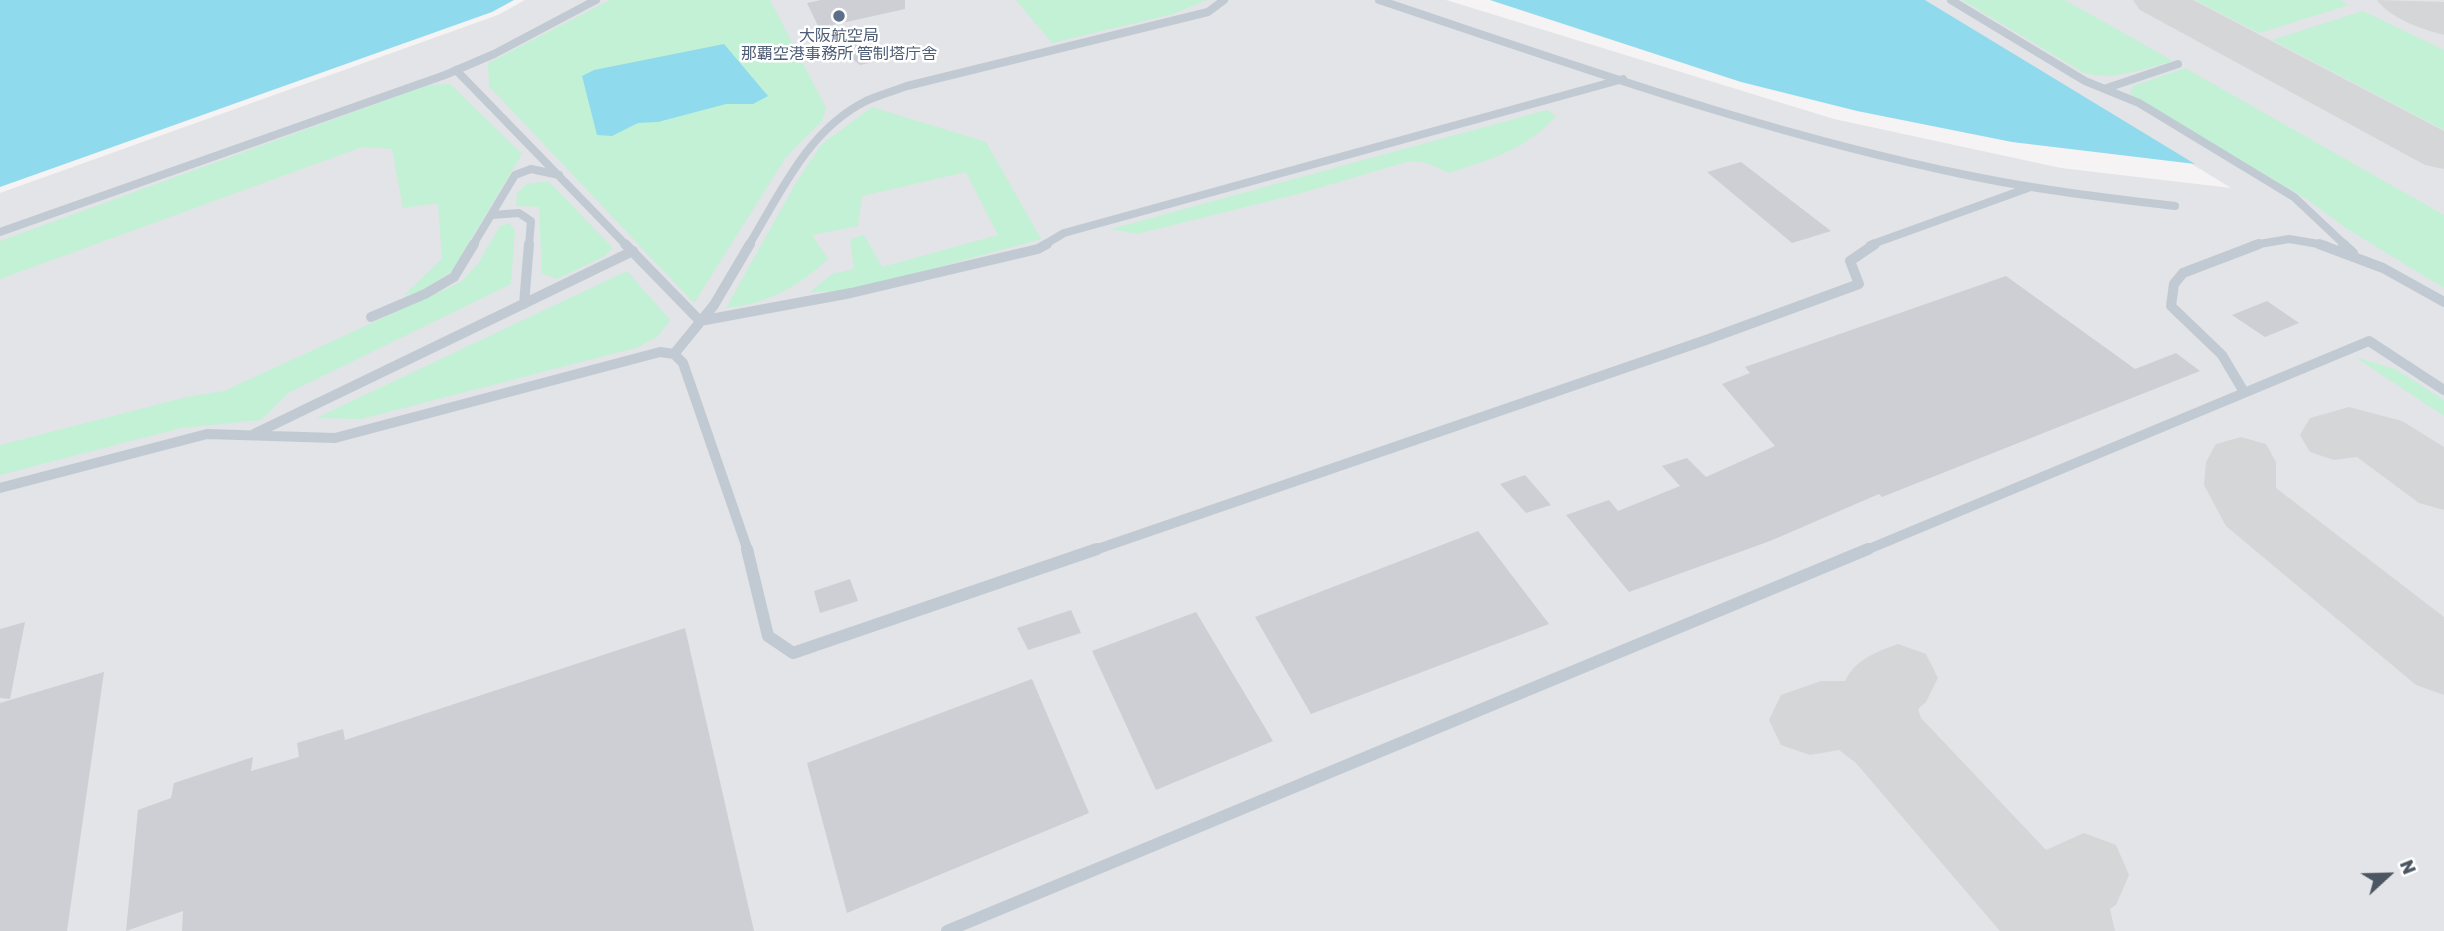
<!DOCTYPE html>
<html>
<head>
<meta charset="utf-8">
<style>
  body { margin:0 }
  #map { position:relative; width:2444px; height:931px; overflow:hidden; background:#f5f3f3; font-family:Rubik,sans-serif }
  canvas { display:block }
  .north { position:absolute; left:2353px; top:840px; width:70px; height:70px; -webkit-text-stroke:5px #fff; paint-order:stroke; rotate:68deg; font-size:19px; font-weight:700; line-height:28px; text-align:center; color:#4a5661 }
  .north::after { content:''; display:block; margin:auto; width:24px; height:32px; background:#4a5661; clip-path:polygon(50% 0,100% 100%,50% 72%,0 100%) }
</style>
</head>
<body>
<div id="map">
<canvas width="2444" height="931"></canvas>
<div class="north">N</div>
</div>
<script>
const g = document.querySelector('canvas').getContext('2d');
g.lineJoin = 'round';
function fill(path, color) {
  g.fillStyle = color;
  g.fill(path, 'evenodd');
}
function strokePath(path, color, width, dash) {
  g.strokeStyle = color;
  g.lineWidth = width;
  g.lineCap = dash ? 'butt' : 'round';
  g.setLineDash(dash || []);
  g.stroke(path);
}
function write(font, color, halo, rows, align = 'center') {
  g.font = font + ' Rubik,"Noto Sans JP",sans-serif';
  g.lineWidth = 5;
  g.setLineDash([]);
  g.textBaseline = 'middle';
  g.strokeStyle = halo;
  g.fillStyle = color;
  for (const [text, x, y, turn = 0] of rows) {
    g.save();
    g.translate(x, y);
    g.rotate((+turn || 0) * Math.PI / 180);
    g.textAlign = isNaN(turn) ? turn : align;
    if (halo) g.strokeText(text, 0, 0);
    g.fillText(text, 0, 0);
    g.restore();
  }
}
const airport = new Path2D(`
  M 525,0 L 1446,0 L 1834,119 L 2061,168 L 2231,188 L 1925,0 L 2444,0 L 2444,931 L 0,931 L 0,193 L 498,15 Z`);
const green = new Path2D(`
  M 610,0 L 770,0 L 826,108 L 822,121 L 786,157 L 694,303 L 489,86 L 488,63 Z
  M 1016,0 L 1207,0 L 1173,14 L 1052,43 Z
  M 1962,0 L 2065,0 L 2173,61 C 2143,69 2115,81 2084,73 Z
  M 2195,0 L 2340,0 L 2349,5 L 2259,33 Z
  M 2363,11 L 2444,50 L 2444,130 L 2272,40 Z
  M 2185,68 L 2444,215 L 2444,288 L 2346,228 L 2308,200 L 2130,94 L 2133,86 Z
  M 450,84 L 522,154 L 452,271 L 418,293 L 404,295 L 442,259 L 438,203 L 403,208 L 392,149 L 362,147 L 0,279 L 0,241 L 428,85 Z
  M 872,107 L 986,142 L 1041,239 L 854,290 L 810,292 L 832,274 L 854,269 L 850,239 L 864,235 L 882,267 L 998,235 L 966,172 L 862,196 L 858,226 L 812,235 L 828,259 C 798,287 767,304 726,308 L 797,181 L 822,144 Z
  M 1547,110 L 1556,116 C 1524,151 1493,158 1449,173 L 1427,163 L 1410,161 L 1298,194 L 1137,234 L 1111,229 Z
  M 548,181 L 613,248 L 605,256 L 557,279 L 542,273 L 539,207 L 516,206 L 517,193 L 527,184 Z
  M 509,223 L 515,230 L 511,284 L 288,393 L 261,420 L 181,428 L 0,475 L 0,445 L 187,397 L 224,391 L 461,282 L 478,264 L 500,226 Z
  M 627,271 L 670,320 L 658,336 L 639,347 L 361,419 L 316,418 Z
  M 2355,357 L 2395,369 L 2444,400 L 2444,416 Z`);
const water = new Path2D(`
  M 0,0 L 514,0 L 492,12 L 0,187 Z
  M 1490,0 L 1925,0 L 2195,164 L 2012,142 L 1857,111 L 1741,82 Z
  M 724,44 L 768,96 L 753,104 L 726,104 L 658,122 L 638,123 L 612,136 L 597,135 L 582,76 L 594,70 Z`);
const taxiway = new Path2D(`
  M 2133,0 L 2193,0 L 2444,131 L 2444,169 L 2425,165 L 2140,10 Z
  M 2377,0 L 2444,2 L 2444,35 C 2422,29 2391,19 2377,0 Z
  M 2349,407 L 2402,421 L 2444,447 L 2444,510 L 2419,503 L 2357,457 L 2334,460 L 2310,452 L 2300,435 L 2310,418 Z
  M 2241,437 L 2266,444 L 2276,462 L 2276,488 L 2444,617 L 2444,695 L 2416,685 L 2226,526 L 2204,485 L 2206,462 L 2216,444 Z
  M 1898,644 L 1926,654 L 1938,678 L 1926,702 L 1918,709 L 1921,718 L 2046,850 L 2084,833 L 2116,845 L 2129,875 L 2116,905 L 2110,909 L 2115,931 L 2000,931 L 1856,763 L 1839,750 L 1810,755 L 1781,745 L 1769,720 L 1781,695 L 1821,681 L 1845,681 C 1856,659 1876,652 1898,644 Z`);
const building = new Path2D(`
  M 821,0 L 905,0 L 905,9 L 819,28 L 807,3 Z
  M 851,33 L 892,58 L 860,65 L 845,53 Z
  M 1741,162 L 1831,231 L 1792,243 L 1707,172 Z
  M 2006,276 L 2135,369 L 2176,353 L 2200,371 L 1882,497 L 1879,494 L 1770,541 L 1629,592 L 1566,515 L 1609,500 L 1618,511 L 1680,486 L 1662,466 L 1687,458 L 1706,477 L 1775,446 L 1722,384 L 1750,373 L 1745,367 Z
  M 2267,301 L 2299,323 L 2265,337 L 2232,315 Z
  M 1525,475 L 1551,505 L 1526,513 L 1500,484 Z
  M 1478,531 L 1549,624 L 1311,714 L 1255,617 Z
  M 850,579 L 858,601 L 820,613 L 814,591 Z
  M 1071,610 L 1081,633 L 1028,650 L 1017,628 Z
  M 1196,612 L 1273,741 L 1156,790 L 1092,651 Z
  M 25,622 L 10,699 L 0,698 L 0,629 Z
  M 685,628 L 754,931 L 182,931 L 183,911 L 126,931 L 138,810 L 171,798 L 174,783 L 253,757 L 251,771 L 299,757 L 297,743 L 343,729 L 345,740 Z
  M 104,672 L 67,931 L 0,931 L 0,703 Z
  M 1032,679 L 1089,813 L 847,913 L 807,763 Z`);
const serviceFar2 = new Path2D(`
  M 1379,0 C 1574,65 1769,135 1971,176 C 2039,190 2107,198 2175,206
  M 1951,0 L 2085,81 L 2139,103 L 2294,197 L 2345,245
  M 456,70 L 626,245
  M 2104,89 L 2178,64
  M 492,215 L 519,213 L 531,221 L 529,245
  M 0,232 L 445,75 L 494,54 L 596,0
  M 473,245 L 515,175 L 531,169 L 559,175
  M 749,245 C 781,192 808,130 866,101 C 879,95 894,91 907,86 L 1208,12 L 1224,0
  M 1044,245 L 1064,233 L 1623,79
  M 1870,245 L 2028,188
  M 2253,245 L 2289,239 L 2325,245`);
const serviceFar1 = new Path2D(`
  M 625,244 L 700,321 L 851,293 L 1038,249 L 1047,244
  M 2319,244 L 2383,268 L 2444,302
  M 2343,244 L 2353,253
  M 524,304 L 529,244
  M 371,317 L 425,294 L 454,277 L 474,244
  M 674,354 L 714,305 L 750,244
  M 2244,392 L 2222,355 L 2171,306 L 2174,284 L 2183,273 L 2259,244
  M 254,434 L 633,251
  M 0,488 L 207,434 L 335,438 L 660,352 L 674,354 L 683,363 L 748,551
  M 1092,551 L 1706,340 L 1859,284 L 1850,261 L 1875,244
  M 1864,551 L 2369,341 L 2444,390`);
const service = new Path2D(`
  M 747,549 L 768,636 L 793,653 L 1097,549
  M 947,931 L 1868,549`);
const markers = [
  [839,16,7,"#5c6f8a"]
];
const farServicenames = [
  ["大阪航空局",839,36],
  ["那覇空港事務所 管制塔庁舎",839,54]
];
fill(airport, '#e2e4e7');
fill(green, '#c3f1d5');
fill(water, '#90daee');
fill(taxiway, '#d5d6d8');
fill(building, '#cdcfd5');
strokePath(serviceFar2, '#c1cad2', 8);
strokePath(serviceFar1, '#c1cad2', 10);
strokePath(service, '#c1cad2', 12);
for (const [x, y, r, color] of markers) {
  const dot = new Path2D();
  dot.arc(x, y, r, 0, 2 * Math.PI);
  g.fillStyle = color;
  g.fill(dot);
  strokePath(dot, '#fff', 2.5);
}
write('16px', '#4e5e75', '#fff', farServicenames);
</script>
</body>
</html>
